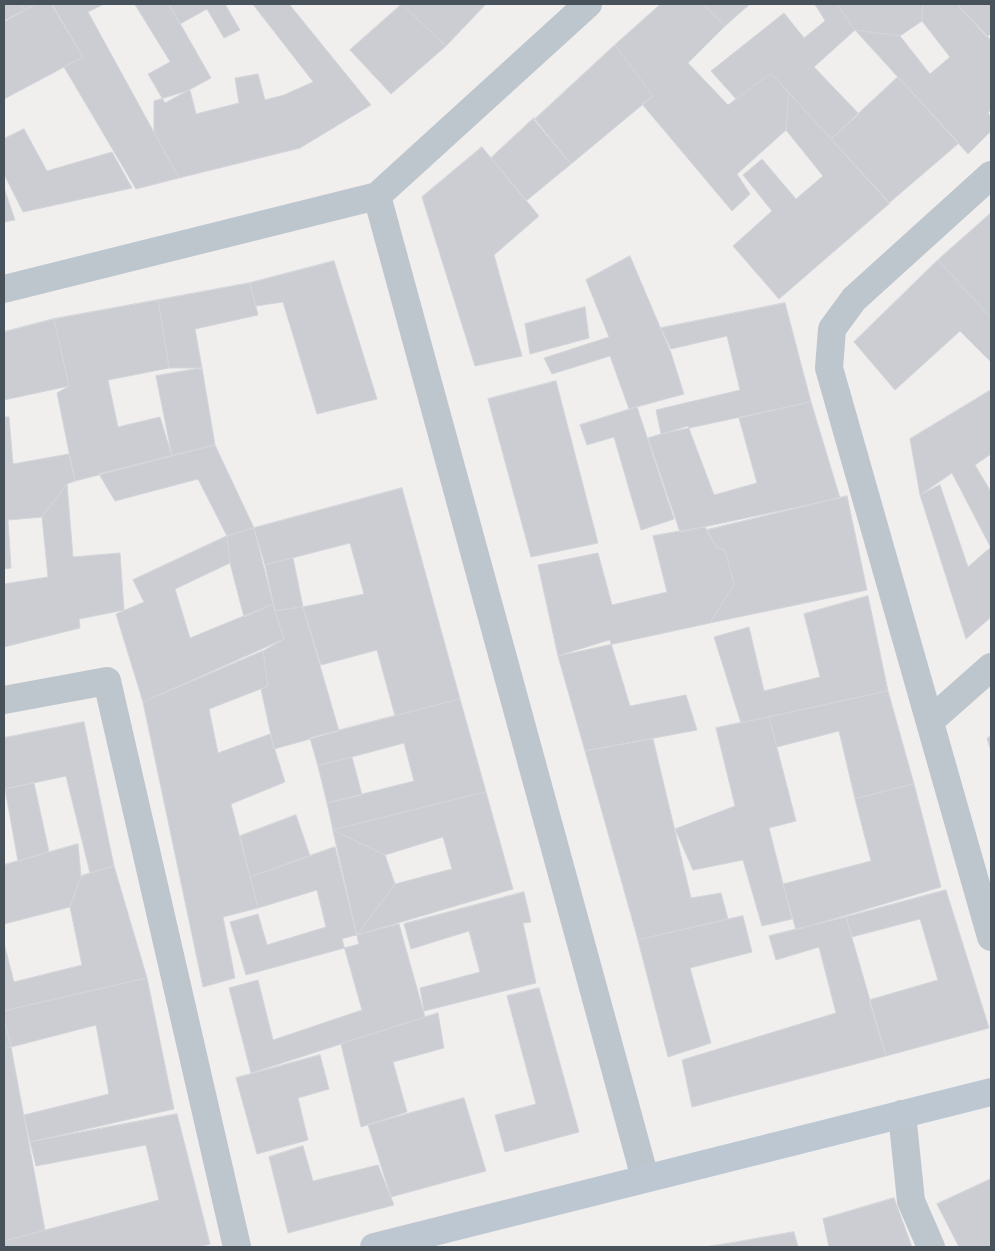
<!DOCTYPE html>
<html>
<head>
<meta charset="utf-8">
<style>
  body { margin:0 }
  #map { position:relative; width:995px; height:1251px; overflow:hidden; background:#f1eeee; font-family:Barlow,sans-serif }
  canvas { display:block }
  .frame { position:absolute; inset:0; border:5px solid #47525a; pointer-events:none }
</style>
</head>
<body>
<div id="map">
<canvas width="995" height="1251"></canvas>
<div class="frame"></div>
</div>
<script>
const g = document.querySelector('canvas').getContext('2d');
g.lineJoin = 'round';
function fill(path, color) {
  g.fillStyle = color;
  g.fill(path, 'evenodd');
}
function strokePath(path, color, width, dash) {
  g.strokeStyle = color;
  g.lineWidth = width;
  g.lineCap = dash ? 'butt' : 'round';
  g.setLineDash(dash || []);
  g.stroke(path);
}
const building = new Path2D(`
  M 4,4 L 21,4 L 25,10 L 4,22 Z
  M 21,4 L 36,4 L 25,10 Z
  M 36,4 L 51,4 L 83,57 L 4,99 L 4,21 Z
  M 52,4 L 104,4 L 88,12 L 179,178 L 136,189 L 64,67 L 83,57 Z
  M 135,4 L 169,4 L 211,78 L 165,103 L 148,74 L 170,62 Z
  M 169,4 L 225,4 L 240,30 L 224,38 L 207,9 L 180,24 Z
  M 253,4 L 289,4 L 371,105 L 300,148 L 179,178 L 154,132 L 154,101 L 190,90 L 196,114 L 239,103 L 235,78 L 258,74 L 265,100 L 284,95 L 313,82 Z
  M 402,4 L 486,4 L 446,46 Z
  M 402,4 L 446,46 L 391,94 L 350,50 Z
  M 661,4 L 704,4 L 725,26 L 688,63 L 728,105 L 771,73 L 789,93 L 786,130 L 737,174 L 750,194 L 732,211 L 642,104 L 653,96 L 615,45 Z
  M 704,4 L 750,4 L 725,26 Z
  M 815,4 L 837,4 L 855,30 L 814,67 L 859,114 L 831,139 L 771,73 L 736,99 L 711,71 L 784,13 L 804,38 L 825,21 Z
  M 837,4 L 923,4 L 922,21 L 900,36 L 855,30 Z
  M 923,4 L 957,4 L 991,40 L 991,109 L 988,113 L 991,117 L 991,131 L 968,154 L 855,30 L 900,36 L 930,74 L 950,57 L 922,21 Z
  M 957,4 L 991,4 L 991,33 L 987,37 Z
  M 615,45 L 653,96 L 571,164 L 534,120 Z
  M 898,77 L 959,143 L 889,203 L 831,139 Z
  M 789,93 L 890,203 L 779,299 L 733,246 L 772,211 L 743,175 L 762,159 L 796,199 L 823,176 L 786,130 Z
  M 534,118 L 571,164 L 526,201 L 491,158 Z
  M 24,129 L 47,171 L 112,152 L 132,188 L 23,212 L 4,174 L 4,139 Z
  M 482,147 L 539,216 L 494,255 L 522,356 L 475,366 L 422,197 Z
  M 4,188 L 15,220 L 4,222 Z
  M 991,213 L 991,318 L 938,260 Z
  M 630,256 L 671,353 L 684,394 L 629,409 L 610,356 L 552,374 L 544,358 L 609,337 L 586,280 Z
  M 938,260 L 991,318 L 991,362 L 960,331 L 895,390 L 854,342 Z
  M 334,261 L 377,399 L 317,414 L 283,302 L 256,306 L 250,283 Z
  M 250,283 L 258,315 L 195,329 L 202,368 L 169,368 L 158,300 Z
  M 158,300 L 169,368 L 108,380 L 118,427 L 160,417 L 172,456 L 75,481 L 57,393 L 69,386 L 54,319 Z
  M 785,303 L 811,402 L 661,434 L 656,410 L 740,390 L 727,336 L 671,349 L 661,328 Z
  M 585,307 L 589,338 L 530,354 L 525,324 Z
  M 54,319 L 69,386 L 4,400 L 4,332 Z
  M 202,368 L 215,445 L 172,456 L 156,376 Z
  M 556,381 L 598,543 L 531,557 L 488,399 Z
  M 991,390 L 991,454 L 975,465 L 991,492 L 991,548 L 952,473 L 920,495 L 910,439 Z
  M 811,402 L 840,498 L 680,532 L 648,438 L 688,426 L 714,495 L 757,483 L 739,418 Z
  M 637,407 L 674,519 L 641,530 L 614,437 L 587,445 L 580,425 Z
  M 4,417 L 9,417 L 13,464 L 69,454 L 75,481 L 67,484 L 42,517 L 8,520 L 11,568 L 4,569 Z
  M 215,445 L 254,528 L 227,536 L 198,479 L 115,501 L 99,474 Z
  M 67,484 L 73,557 L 120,553 L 124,610 L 79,619 L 80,628 L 4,647 L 4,584 L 48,577 L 42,517 Z
  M 940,485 L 968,567 L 991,547 L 991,617 L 966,639 L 920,495 Z
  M 402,488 L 460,699 L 395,716 L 377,650 L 321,665 L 303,607 L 364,594 L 350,543 L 265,565 L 254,528 Z
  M 847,496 L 867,590 L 710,623 L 734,584 L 725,550 L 716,547 L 707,530 Z
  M 705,527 L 716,547 L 725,550 L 734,584 L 710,623 L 558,656 L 538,565 L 598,553 L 612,605 L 667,592 L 653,536 Z
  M 254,528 L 273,604 L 244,617 L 230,563 L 227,536 Z
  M 227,536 L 230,563 L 175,589 L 190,638 L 273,604 L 284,639 L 143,702 L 116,614 L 144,602 L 133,580 Z
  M 293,558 L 303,607 L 275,611 L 265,565 Z
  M 868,596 L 888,691 L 741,723 L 714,637 L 749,627 L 764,691 L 820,677 L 804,614 Z
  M 303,607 L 339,731 L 274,749 L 261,689 L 268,686 L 263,651 L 284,639 L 275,611 Z
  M 610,640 L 630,706 L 686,695 L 697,730 L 585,751 L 558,656 Z
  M 263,651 L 268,686 L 209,709 L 218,753 L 270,734 L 285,782 L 231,804 L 258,908 L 223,917 L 235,978 L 203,987 L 143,702 Z
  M 888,691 L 914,784 L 855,799 L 839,731 L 777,747 L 769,717 Z
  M 460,699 L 486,792 L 333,830 L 327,803 L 414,781 L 404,743 L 318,766 L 310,738 Z
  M 769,717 L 796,821 L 769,828 L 792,919 L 762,926 L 743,860 L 693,870 L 675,829 L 735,806 L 716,728 Z
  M 84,722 L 114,866 L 90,873 L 66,776 L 5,789 L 4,782 L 4,738 Z
  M 991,735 L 991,751 L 987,739 Z
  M 653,739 L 691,898 L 721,893 L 728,919 L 638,940 L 585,751 Z
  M 352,757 L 362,795 L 327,803 L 318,766 Z
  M 34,783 L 49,852 L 18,861 L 5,789 Z
  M 914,784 L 941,887 L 796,930 L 783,884 L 871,861 L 855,799 Z
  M 486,792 L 513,889 L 357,935 L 395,884 L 452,869 L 443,837 L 385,855 L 333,830 Z
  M 296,815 L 310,856 L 250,877 L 240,836 Z
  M 333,830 L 385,855 L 395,884 L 357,935 Z
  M 78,844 L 81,876 L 70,907 L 4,924 L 4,865 Z
  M 335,847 L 359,944 L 246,975 L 230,922 L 258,914 L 267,945 L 326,927 L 317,890 L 258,908 L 250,877 Z
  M 114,866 L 147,978 L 4,1011 L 4,943 L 14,982 L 82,965 L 70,907 L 81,876 Z
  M 946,890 L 989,1028 L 886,1056 L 869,1000 L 938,980 L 920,919 L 852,937 L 846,917 Z
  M 524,892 L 531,922 L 523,923 L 536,983 L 424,1011 L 420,988 L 480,972 L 469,931 L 411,949 L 404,924 Z
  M 743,916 L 752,952 L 690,968 L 711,1043 L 668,1057 L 638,940 Z
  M 846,917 L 886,1056 L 692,1107 L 682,1060 L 836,1013 L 819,947 L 776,960 L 769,936 Z
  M 399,924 L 425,1017 L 251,1073 L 229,988 L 258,980 L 273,1040 L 362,1010 L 342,939 Z
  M 147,978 L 174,1109 L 30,1142 L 24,1115 L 109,1094 L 96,1025 L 11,1047 L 4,1018 L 4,1011 Z
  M 539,988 L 579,1132 L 505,1152 L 495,1115 L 536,1104 L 507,996 Z
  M 438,1013 L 444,1048 L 393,1062 L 407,1112 L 361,1127 L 341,1044 Z
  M 4,1018 L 11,1047 L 4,1049 Z
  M 11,1047 L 45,1230 L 4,1241 L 4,1049 Z
  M 320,1055 L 329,1089 L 298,1098 L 308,1140 L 257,1154 L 236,1078 Z
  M 464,1098 L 486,1171 L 391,1197 L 368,1125 Z
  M 177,1114 L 210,1244 L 198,1247 L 4,1247 L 4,1241 L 159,1200 L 146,1145 L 36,1166 L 30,1142 Z
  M 303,1146 L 313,1181 L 378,1165 L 394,1205 L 288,1233 L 269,1157 Z
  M 991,1179 L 991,1247 L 959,1247 L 937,1204 Z
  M 894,1198 L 912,1247 L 829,1247 L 823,1219 Z
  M 794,1232 L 798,1247 L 733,1247 L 732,1243 Z
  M 732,1243 L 733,1247 L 705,1247 Z`);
const street = new Path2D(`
  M 991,175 L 854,299 L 832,329 L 829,368 L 991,937
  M 377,196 L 645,1178
  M 4,289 L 377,196 L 588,4
  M 4,700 L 107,681 L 237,1247
  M 930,721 L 991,667
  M 902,1114 L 911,1201 L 931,1247`);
const secondary = new Path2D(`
  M 374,1247 L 991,1092`);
fill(building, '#cbcdd3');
strokePath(building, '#d2d5d9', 1);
strokePath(street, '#bdc6cc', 28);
strokePath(secondary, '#bdc7d1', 28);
</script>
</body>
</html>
